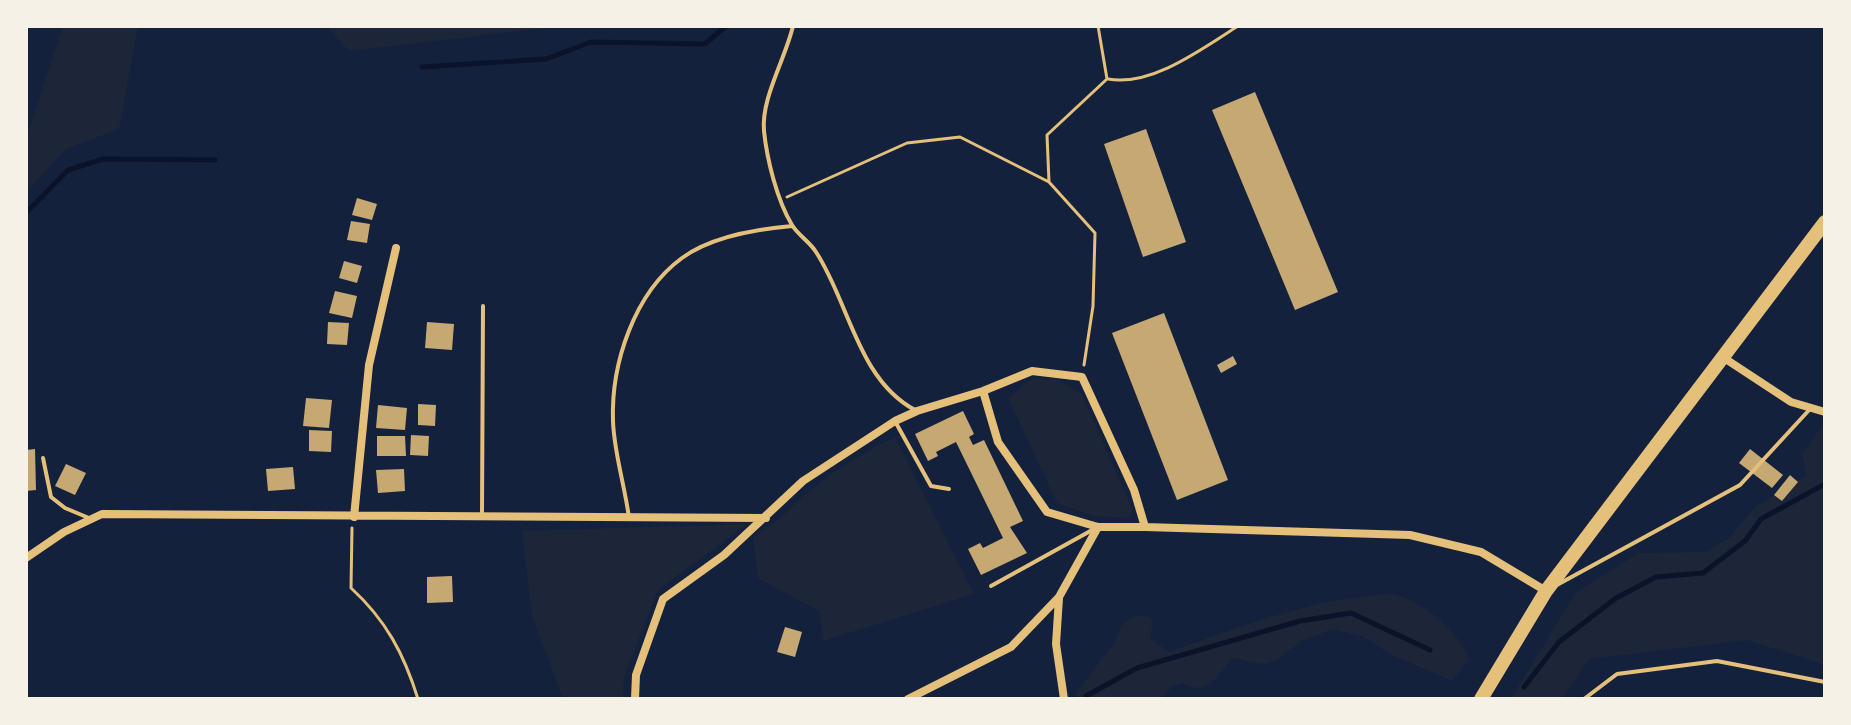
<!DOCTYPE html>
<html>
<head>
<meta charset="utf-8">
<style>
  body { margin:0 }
  #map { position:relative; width:1851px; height:725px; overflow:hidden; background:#14213d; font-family:Manrope,sans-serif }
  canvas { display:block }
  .frame { position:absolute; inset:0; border:28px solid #f6f1e7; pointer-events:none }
</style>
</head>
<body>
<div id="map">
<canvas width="1851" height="725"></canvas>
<div class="frame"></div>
</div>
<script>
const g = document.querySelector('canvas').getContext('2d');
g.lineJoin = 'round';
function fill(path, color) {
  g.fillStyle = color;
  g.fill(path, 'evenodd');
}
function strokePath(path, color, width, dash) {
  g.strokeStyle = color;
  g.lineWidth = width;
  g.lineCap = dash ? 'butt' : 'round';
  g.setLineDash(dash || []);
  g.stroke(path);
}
const green = new Path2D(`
  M 63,26 L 138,26 L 119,129 L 66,149 L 26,192 L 26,139 Z
  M 326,26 L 564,26 L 349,51 Z
  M 1033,378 L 1055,379 L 1081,393 L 1132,508 L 1130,518 L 1095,516 L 1057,503 L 1008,398 Z
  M 1822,426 L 1825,426 L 1825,665 L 1747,640 L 1589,659 L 1562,699 L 1511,699 L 1576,592 L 1639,553 L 1706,552 L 1729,538 L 1755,507 L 1807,475 L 1802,454 Z
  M 895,437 L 974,594 L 823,641 L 820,612 L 758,578 L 753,536 C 777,525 793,504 813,488 C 839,467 866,451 895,437 Z
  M 747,524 L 658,590 L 624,677 L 623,699 L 563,699 L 532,616 L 522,531 Z
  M 1395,594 C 1425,604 1458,629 1469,660 L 1452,681 L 1390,654 L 1362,636 L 1332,629 L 1302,641 L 1275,661 L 1263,664 L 1232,658 C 1219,675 1206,698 1183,683 L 1172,686 L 1162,699 L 1076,699 L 1076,693 L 1114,643 L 1123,623 L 1138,615 L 1149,617 L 1153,622 L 1150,638 L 1169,652 C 1243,626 1315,597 1395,594 Z`);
const stream = new Path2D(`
  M 422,67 L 546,59 L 591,42 L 705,44 L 726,26
  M 26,213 L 68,170 L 103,159 L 215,160
  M 1524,687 L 1559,642 L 1616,598 L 1656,577 L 1703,573 L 1745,541 L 1761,519 L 1825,484
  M 1086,696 L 1137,668 L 1300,621 L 1351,613 L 1430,650`);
const building = new Path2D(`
  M 1255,92 L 1338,292 L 1295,310 L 1212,110 Z
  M 1146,129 L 1186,242 L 1143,257 L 1104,144 Z
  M 357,198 L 377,204 L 372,220 L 352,215 Z
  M 351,221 L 370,224 L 367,243 L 347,240 Z
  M 344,261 L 362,266 L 357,283 L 339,278 Z
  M 335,291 L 357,296 L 352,318 L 329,313 Z
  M 1164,313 L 1228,480 L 1177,500 L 1112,333 Z
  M 328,322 L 349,323 L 347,345 L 327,344 Z
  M 427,322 L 454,324 L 452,350 L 425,348 Z
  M 1233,356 L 1237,364 L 1221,373 L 1217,365 Z
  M 306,398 L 332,400 L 329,428 L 303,426 Z
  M 418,404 L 436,405 L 435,426 L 418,425 Z
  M 378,405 L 407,408 L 405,430 L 376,428 Z
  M 963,411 L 974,434 L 969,437 L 973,445 L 984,440 L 1023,521 L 1010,527 L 1027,553 L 981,575 L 968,549 L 980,543 L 983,548 L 1003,538 L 956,442 L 936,452 L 938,456 L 928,461 L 915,434 Z
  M 309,430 L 332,431 L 331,452 L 309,451 Z
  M 411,435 L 429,436 L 428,456 L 410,455 Z
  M 377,436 L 405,436 L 406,456 L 377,456 Z
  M 35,449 L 36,490 L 26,491 L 26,450 Z
  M 1750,449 L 1783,475 L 1772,488 L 1739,463 Z
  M 66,464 L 86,473 L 75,495 L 55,486 Z
  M 293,467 L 295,489 L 268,491 L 266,469 Z
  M 404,469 L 405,491 L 378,493 L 376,470 Z
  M 1790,475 L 1798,482 L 1782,501 L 1774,495 Z
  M 452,576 L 453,602 L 427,603 L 427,577 Z
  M 785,627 L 802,632 L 795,657 L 777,652 Z`);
const path = new Path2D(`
  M 1108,79 C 1151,87 1202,49 1238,26
  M 787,197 L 907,143 L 960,137 L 1049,182
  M 1084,365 L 1093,306 L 1095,233 L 1049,182 L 1047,135 L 1107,79 L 1098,26
  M 352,528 L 351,588 C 386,620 404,654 418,699`);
const service = new Path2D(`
  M 793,26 C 785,60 761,98 764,131 C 767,160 777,200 792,225 C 798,235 810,242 816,252 C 849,302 858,380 915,410
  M 896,423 L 931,486 L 949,489
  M 43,458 L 51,497 L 65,508 L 89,518
  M 482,515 L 483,306
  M 629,518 C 625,486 614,453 613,421 C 611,364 634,293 682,258 C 712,236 757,229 792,226
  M 991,586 L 1094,529
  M 1555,586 L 1740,485 L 1810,409
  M 1584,699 L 1617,674 L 1717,661 L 1825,682`);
const minor = new Path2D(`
  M 1721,356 L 1791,402 L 1825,412
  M 983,391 L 998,442 L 1047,512 L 1098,527 L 1145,527
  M 354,517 L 369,365 L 396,248
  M 26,558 L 64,532 L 102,514 L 766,518
  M 1059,598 L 1056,644 L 1064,699
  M 635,699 L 636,675 L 663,599 L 724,555 L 803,481 L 895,421 L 917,411 L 983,391 L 1032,371 L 1082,377 L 1134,490 L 1145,527 L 1410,535 L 1481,552 L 1546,591
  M 908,699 L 1011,647 L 1059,597 L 1098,527`);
const trunk = new Path2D(`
  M 1481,699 L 1546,591 L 1825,222`);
fill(green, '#1d2539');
strokePath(stream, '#0b132b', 5);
fill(building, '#c6a872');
strokePath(path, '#e5c07b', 3);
strokePath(service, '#e5c07b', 4);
strokePath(minor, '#e5c07b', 8);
strokePath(trunk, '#e5c07b', 14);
</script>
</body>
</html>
